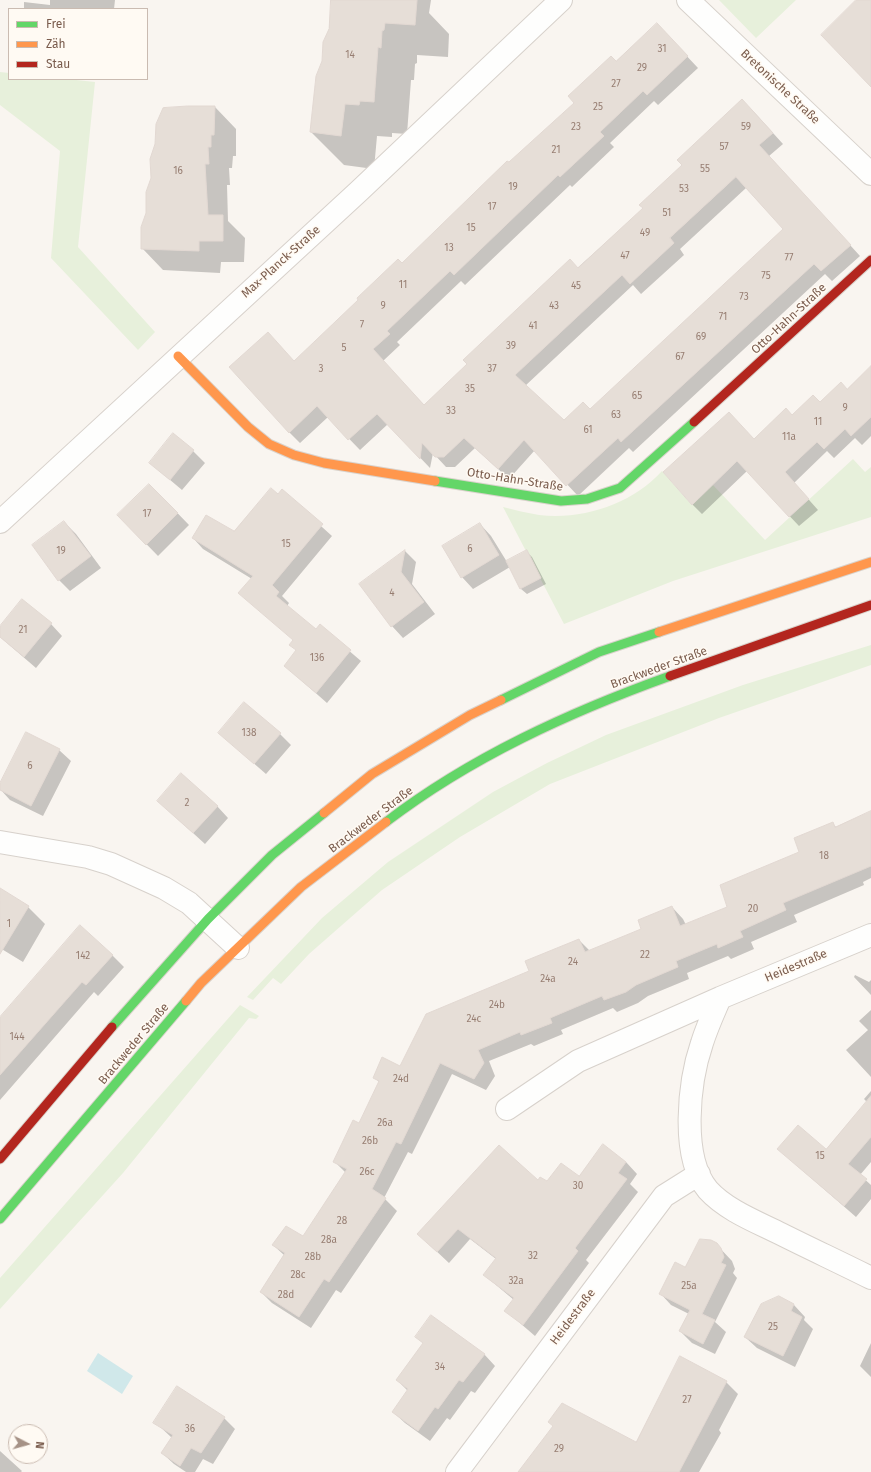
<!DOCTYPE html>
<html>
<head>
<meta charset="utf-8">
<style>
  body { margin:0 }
  #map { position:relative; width:871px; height:1472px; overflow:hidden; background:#f9f5f0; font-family:"Fira Sans",sans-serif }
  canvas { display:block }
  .legend { position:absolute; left:8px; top:8px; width:140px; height:72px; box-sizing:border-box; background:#fffaf3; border:1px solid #cabbb1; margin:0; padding:5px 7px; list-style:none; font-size:12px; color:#7a5c4d }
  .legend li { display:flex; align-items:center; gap:8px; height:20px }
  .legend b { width:20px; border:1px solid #cabbb1 }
  .north { position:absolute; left:8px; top:1424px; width:40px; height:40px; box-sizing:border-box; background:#fffaf3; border:1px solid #cabbb1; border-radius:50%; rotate:96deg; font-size:11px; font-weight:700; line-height:16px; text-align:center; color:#7a5c4d }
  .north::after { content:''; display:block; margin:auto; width:14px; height:18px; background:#a69286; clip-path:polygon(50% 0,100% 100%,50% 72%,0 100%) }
</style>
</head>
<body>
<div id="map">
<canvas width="871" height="1472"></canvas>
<ul class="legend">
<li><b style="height:5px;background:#63d668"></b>Frei</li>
<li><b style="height:5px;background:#ff974d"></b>Zäh</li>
<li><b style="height:5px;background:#b3261e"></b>Stau</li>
</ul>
<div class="north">N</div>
</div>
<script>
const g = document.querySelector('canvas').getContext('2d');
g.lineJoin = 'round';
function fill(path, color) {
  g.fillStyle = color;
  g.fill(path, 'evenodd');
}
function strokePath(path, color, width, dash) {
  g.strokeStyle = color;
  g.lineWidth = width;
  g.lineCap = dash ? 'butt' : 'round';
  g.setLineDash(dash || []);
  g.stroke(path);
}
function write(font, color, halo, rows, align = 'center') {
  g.font = font + ' "Fira Sans",sans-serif';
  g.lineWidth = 3;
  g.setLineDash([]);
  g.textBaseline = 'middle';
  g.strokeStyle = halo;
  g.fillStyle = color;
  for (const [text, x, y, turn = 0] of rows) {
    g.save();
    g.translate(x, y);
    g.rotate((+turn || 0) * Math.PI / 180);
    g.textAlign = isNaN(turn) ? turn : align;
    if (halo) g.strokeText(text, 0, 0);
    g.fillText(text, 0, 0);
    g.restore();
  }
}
const green = new Path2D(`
  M 719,0 L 796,0 L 756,38 Z
  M 0,72 L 9,73 L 9,79 L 67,79 L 95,82 L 78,247 L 155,332 L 138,350 L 51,258 L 60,151 L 0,105 Z
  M 853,459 L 865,472 L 871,467 L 871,517 L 673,581 L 564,624 L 503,507 C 515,510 527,513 539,515 C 584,520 632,504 662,471 L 692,505 L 713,485 L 765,540 Z
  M 871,645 L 871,665 L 719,718 L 550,784 L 460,837 L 382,890 L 309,954 L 281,984 L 273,978 L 253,1000 L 247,997 L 322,918 L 388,862 L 493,792 L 547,763 L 606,735 L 743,685 Z
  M 240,1005 L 259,1016 L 256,1019 L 249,1018 L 123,1173 L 0,1309 L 0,1278 Z`);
const water = new Path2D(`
  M 98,1353 L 133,1376 L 122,1394 L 87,1371 Z`);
const shadow = new Path2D(`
  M 50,0 L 115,0 L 114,9 L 24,9 L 24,2 L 50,5 Z
  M 334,0 L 431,0 L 429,13 L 449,34 L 448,57 L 417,55 L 417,63 L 415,64 L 414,80 L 411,80 L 407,134 L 392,133 L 392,137 L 377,136 L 374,169 L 344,165 L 311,132 Z
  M 667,35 L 698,68 L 658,105 L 654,101 L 610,143 L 614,147 L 572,187 L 570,185 L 465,285 L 461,281 L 397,342 L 400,345 L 383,361 L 424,405 L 753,111 L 783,144 L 769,156 L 860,256 L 832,281 L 825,274 L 633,452 L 629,448 L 578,496 L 535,450 L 509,479 L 475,448 L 455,467 L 446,467 L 433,453 L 430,468 L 388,424 L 360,450 L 328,417 L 300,443 L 289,432 L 294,362 L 402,264 L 575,103 L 616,62 ZM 746,188 L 784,229 L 590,410 L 564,422 L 525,386 L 633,285 L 641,294 L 684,255 L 680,249 Z
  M 215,107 L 236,129 L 236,156 L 233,156 L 232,168 L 229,168 L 230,185 L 227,185 L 228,221 L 245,238 L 244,262 L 221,262 L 220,273 L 163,270 L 142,248 Z
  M 871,373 L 871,436 L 862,445 L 855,438 L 834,458 L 827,451 L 794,483 L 818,510 L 799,526 L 747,471 L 702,514 L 692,504 L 754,440 L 792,416 L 847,390 Z
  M 193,451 L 205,463 L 182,490 L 150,463 Z
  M 282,491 L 332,536 L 282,596 L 289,603 L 287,606 L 316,630 L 320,626 L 361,661 L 327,703 L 285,666 L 297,651 L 294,640 L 240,593 L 252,579 L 203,549 L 193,538 L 234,533 Z
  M 161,496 L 189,525 L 158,556 L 118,515 Z
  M 64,522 L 76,534 L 101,568 L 70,591 L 59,580 Z
  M 480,524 L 491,536 L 507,562 L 526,551 L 532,557 L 546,584 L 527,594 L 521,589 L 510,567 L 473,589 L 462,577 Z
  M 405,551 L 416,562 L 412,584 L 435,614 L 403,638 L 392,626 L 360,584 Z
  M 51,624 L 62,636 L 36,668 L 0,637 L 0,628 Z
  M 219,733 L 280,734 L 291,745 L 266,774 Z
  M 59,750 L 71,761 L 43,816 L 10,800 L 0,789 L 0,785 Z
  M 158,801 L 217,806 L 228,818 L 205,844 Z
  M 871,812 L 871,878 L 863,882 L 864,885 L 794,915 L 797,922 L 751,942 L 754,949 L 731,959 L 728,956 L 687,973 L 689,979 L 648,996 L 638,1003 L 617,1012 L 613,1008 L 561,1030 L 563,1034 L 534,1046 L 531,1044 L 489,1061 L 495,1076 L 486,1090 L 452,1074 L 412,1154 L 408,1152 L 384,1198 L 397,1211 L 341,1293 L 336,1290 L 311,1328 L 272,1303 L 261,1292 L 284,1255 L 273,1245 L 303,1238 L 346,1173 L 334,1161 L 359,1124 L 380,1083 L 374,1077 L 401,1067 L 530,971 L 579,940 L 590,951 L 642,930 L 672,907 L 683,919 L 686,925 L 728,907 L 801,853 L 832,823 L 836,827 Z
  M 0,890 L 28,907 L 45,924 L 23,962 L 0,948 Z
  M 112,955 L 124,967 L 98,996 L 94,992 L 0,1100 L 0,1018 Z
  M 855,975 L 869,982 L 871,980 L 871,995 L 854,977 Z
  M 871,1010 L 871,1077 L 846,1050 L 868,1030 L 859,1021 Z
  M 871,1091 L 871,1162 L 860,1175 L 871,1185 L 871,1199 L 856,1217 L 778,1149 L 826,1150 L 867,1102 L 864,1099 Z
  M 626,1162 L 637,1174 L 630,1184 L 638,1192 L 586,1260 L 589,1263 L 535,1336 L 506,1311 L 514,1300 L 484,1275 L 496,1259 L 470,1239 L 449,1263 L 418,1234 L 538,1182 L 547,1183 L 579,1178 Z
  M 716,1244 L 732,1261 L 735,1269 L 733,1273 L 737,1278 L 715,1322 L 726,1332 L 715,1354 L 692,1343 L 680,1331 L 689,1314 L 671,1305 L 660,1293 L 686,1268 Z
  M 779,1298 L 794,1305 L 805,1317 L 804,1320 L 813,1329 L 795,1367 L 757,1348 L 745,1337 Z
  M 416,1336 L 484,1354 L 495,1366 L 475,1393 L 471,1391 L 450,1420 L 447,1418 L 430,1441 L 405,1423 L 393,1412 L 408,1391 L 397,1380 L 424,1344 Z
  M 871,1343 L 871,1377 L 860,1366 Z
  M 681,1358 L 726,1382 L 738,1394 L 719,1430 L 721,1433 L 699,1472 L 519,1472 L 636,1444 Z
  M 224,1418 L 235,1429 L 213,1464 L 203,1459 L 195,1472 L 186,1472 L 174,1464 L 162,1453 L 172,1438 L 155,1422 Z
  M 0,1451 L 22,1471 L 21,1472 L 0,1472 Z`);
const building = new Path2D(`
  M 331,0 L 417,0 L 415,25 L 385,23 L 384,30 L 382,31 L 381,48 L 378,47 L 374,102 L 360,101 L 359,105 L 345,104 L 341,136 L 310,132 L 316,76 L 322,61 L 323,42 L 329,29 Z
  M 856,0 L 871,0 L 871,87 L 821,35 Z
  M 657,23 L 688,56 L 647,95 L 643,91 L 600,132 L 604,136 L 560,177 L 558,175 L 454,275 L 450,271 L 387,331 L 390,334 L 373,349 L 424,405 L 467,364 L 463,360 L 570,259 L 578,268 L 643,208 L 639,205 L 682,165 L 677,160 L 742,99 L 773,133 L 759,145 L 851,245 L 821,271 L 814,264 L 621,442 L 618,438 L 566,486 L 524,440 L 498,469 L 464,438 L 444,457 L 435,457 L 422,443 L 420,459 L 377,414 L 348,440 L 317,406 L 289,433 L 229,367 L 268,332 L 294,361 L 358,300 L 357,298 L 398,259 L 402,263 L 507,161 L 509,162 L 574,103 L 568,96 L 611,56 L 616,61 ZM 736,177 L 783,229 L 590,409 L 583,402 L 564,420 L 515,375 L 622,275 L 630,284 L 674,243 L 670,238 Z
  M 188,106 L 215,106 L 214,135 L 211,135 L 211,147 L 208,147 L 209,164 L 205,164 L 208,215 L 223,215 L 223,241 L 199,241 L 199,251 L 141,249 L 141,227 L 146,213 L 146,192 L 151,178 L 150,159 L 155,144 L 156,124 L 163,108 Z
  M 871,366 L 871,417 L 851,436 L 845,429 L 824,449 L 817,442 L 785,472 L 809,499 L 789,517 L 737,461 L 692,505 L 663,472 L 729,412 L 754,439 L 786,408 L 792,415 L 813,395 L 820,402 L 841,382 L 847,389 Z
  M 173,433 L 194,450 L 170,480 L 149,463 Z
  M 149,484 L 178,513 L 146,545 L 117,515 Z
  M 271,488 L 278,494 L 282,489 L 323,524 L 272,585 L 279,592 L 276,596 L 316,629 L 320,624 L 351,650 L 316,693 L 284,666 L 296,650 L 289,645 L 293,640 L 238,593 L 253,576 L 192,538 L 206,515 L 234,531 Z
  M 64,521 L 91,556 L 58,581 L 32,545 Z
  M 480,523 L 499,555 L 461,578 L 442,546 Z
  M 405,550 L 401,572 L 424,602 L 391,627 L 359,584 Z
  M 527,550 L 541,578 L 520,589 L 506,561 Z
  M 22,599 L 52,623 L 24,657 L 0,637 L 0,626 Z
  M 244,702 L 281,733 L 254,764 L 218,733 Z
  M 26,732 L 60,749 L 31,806 L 0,790 L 0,783 Z
  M 181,773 L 218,806 L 193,833 L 157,801 Z
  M 871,811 L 871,866 L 783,903 L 786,910 L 740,931 L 743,937 L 718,948 L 717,944 L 676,961 L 678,967 L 636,985 L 626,992 L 604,1000 L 602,996 L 550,1018 L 552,1023 L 521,1035 L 520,1032 L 478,1050 L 484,1063 L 474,1079 L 440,1063 L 401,1144 L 396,1142 L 372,1189 L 386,1198 L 329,1282 L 324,1279 L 299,1317 L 260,1292 L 285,1253 L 272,1245 L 286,1226 L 303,1236 L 347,1169 L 333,1162 L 353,1120 L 359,1123 L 379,1081 L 373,1078 L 382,1057 L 400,1066 L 426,1014 L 529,971 L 525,961 L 579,939 L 585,952 L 641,929 L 638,920 L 672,906 L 680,926 L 727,907 L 720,885 L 799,852 L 794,838 L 833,822 L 835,827 Z
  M 0,888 L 29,906 L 0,954 Z
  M 80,925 L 113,955 L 86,985 L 82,982 L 0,1075 L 0,1017 Z
  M 871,1096 L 871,1137 L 848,1164 L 867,1179 L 844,1206 L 777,1149 L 798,1125 L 826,1149 Z
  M 603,1144 L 626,1162 L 618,1173 L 627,1179 L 575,1248 L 578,1251 L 523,1325 L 504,1311 L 514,1298 L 483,1275 L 496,1258 L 458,1229 L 437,1252 L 417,1234 L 499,1145 L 538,1180 L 540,1177 L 547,1181 L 561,1163 L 579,1176 Z
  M 700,1239 L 711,1240 L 717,1243 L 721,1248 L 724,1257 L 721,1263 L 726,1265 L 702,1314 L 715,1320 L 703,1344 L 679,1331 L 690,1310 L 659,1294 L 675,1262 L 685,1267 Z
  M 779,1296 L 794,1304 L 791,1311 L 802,1317 L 783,1356 L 744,1337 L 761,1304 Z
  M 431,1315 L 485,1354 L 463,1382 L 459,1380 L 438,1409 L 435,1407 L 418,1431 L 392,1412 L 408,1389 L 396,1380 L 423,1343 L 415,1337 Z
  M 680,1356 L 727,1381 L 679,1472 L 518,1472 L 553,1426 L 548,1422 L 562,1403 L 636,1442 Z
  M 177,1386 L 225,1417 L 201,1453 L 191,1448 L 180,1466 L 161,1453 L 173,1435 L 153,1423 Z`);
const street = new Path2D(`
  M 688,0 L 871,174
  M 0,522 L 358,192 L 561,0
  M 0,842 L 88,857 L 111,864 L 164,888 L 189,903 L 238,948
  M 720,998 C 714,1012 707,1027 702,1043 C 689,1081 680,1157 708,1190 C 726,1210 757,1222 781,1234 C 811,1249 841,1263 871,1278
  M 507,1109 L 578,1061 L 720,998 L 871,935
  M 457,1472 L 664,1196 L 699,1174`);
const fast = new Path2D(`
  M 435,481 L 561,501 L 587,499 L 620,488 L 694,422
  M 501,700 L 599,652 L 659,632
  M 386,822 C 471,757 570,712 670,676
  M 112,1027 L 208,919 L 272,855 L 324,813
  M 0,1219 L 186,1001`);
const slow = new Path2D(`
  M 178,356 L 248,427 L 269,444 L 294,455 L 324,463 L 435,481
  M 659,632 L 871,562
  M 324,813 L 372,774 L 470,715 L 501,700
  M 186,1001 L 201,983 L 301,887 L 386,822`);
const jam = new Path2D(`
  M 694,422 L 871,260
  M 670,676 L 871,605
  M 0,1159 L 112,1027`);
const numberNames = [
  ["31",662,49],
  ["14",350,55],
  ["29",642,68],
  ["27",616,84],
  ["25",598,107],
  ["23",576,127],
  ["59",746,127],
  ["57",724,147],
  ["21",556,150],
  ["55",705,169],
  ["16",178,171],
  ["19",513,187],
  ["53",684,189],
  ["17",492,207],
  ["51",667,213],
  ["15",471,228],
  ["49",645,233],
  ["13",449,248],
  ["47",625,256],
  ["77",789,258],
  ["75",766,276],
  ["11",403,285],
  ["45",576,286],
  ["73",744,297],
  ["9",383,306],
  ["43",554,306],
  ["71",723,317],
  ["7",362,325],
  ["41",533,326],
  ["69",701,337],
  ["39",511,346],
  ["5",344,348],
  ["67",680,357],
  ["3",321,369],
  ["37",492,369],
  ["35",470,389],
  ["65",637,396],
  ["9",845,408],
  ["33",451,411],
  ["63",616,415],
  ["11",818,422],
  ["61",588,430],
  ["11a",789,437],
  ["17",147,514],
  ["15",286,544],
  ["6",470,549],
  ["19",61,551],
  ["4",392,593],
  ["21",23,630],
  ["136",317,658],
  ["138",249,733],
  ["6",30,766],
  ["2",187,803],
  ["18",824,856],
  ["20",753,909],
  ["1",9,924],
  ["22",645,955],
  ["142",83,956],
  ["24",573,962],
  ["24a",548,979],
  ["24b",497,1005],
  ["24c",474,1019],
  ["144",17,1037],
  ["24d",401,1079],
  ["26a",385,1123],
  ["26b",370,1141],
  ["15",820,1156],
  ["26c",367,1172],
  ["30",578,1186],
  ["28",342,1221],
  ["28a",329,1240],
  ["32",533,1256],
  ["28b",313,1257],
  ["28c",298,1275],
  ["32a",516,1281],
  ["25a",689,1286],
  ["28d",286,1295],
  ["25",773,1327],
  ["34",440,1367],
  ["27",687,1400],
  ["36",190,1429],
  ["29",559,1449]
];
const streetNames = [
  ["Bretonische Straße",780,87,43],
  ["Max-Planck-Straße",281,262,-42],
  ["Otto-Hahn-Straße",789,319,-43],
  ["Otto-Hahn-Straße",515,480,9],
  ["Brackweder Straße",659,668,-20],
  ["Brackweder Straße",371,820,-37],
  ["Heidestraße",796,966,-23],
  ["Brackweder Straße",134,1044,-50],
  ["Heidestraße",573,1317,-53]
];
fill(green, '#e7f0db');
fill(water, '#d0e8ea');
fill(shadow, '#0003');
fill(building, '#e6ded7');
strokePath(building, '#e2d8d2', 1);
strokePath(street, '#d7d1cb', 24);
strokePath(fast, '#d9d2cb', 11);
strokePath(slow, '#d9d2cb', 11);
strokePath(jam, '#d9d2cb', 11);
strokePath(street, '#fefefd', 22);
strokePath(fast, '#63d668', 9);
strokePath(slow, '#ff974d', 9);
strokePath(jam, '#b3261e', 9);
write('10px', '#977e72', null, numberNames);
write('12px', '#7a5c4d', '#fffaf3', streetNames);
</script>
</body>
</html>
